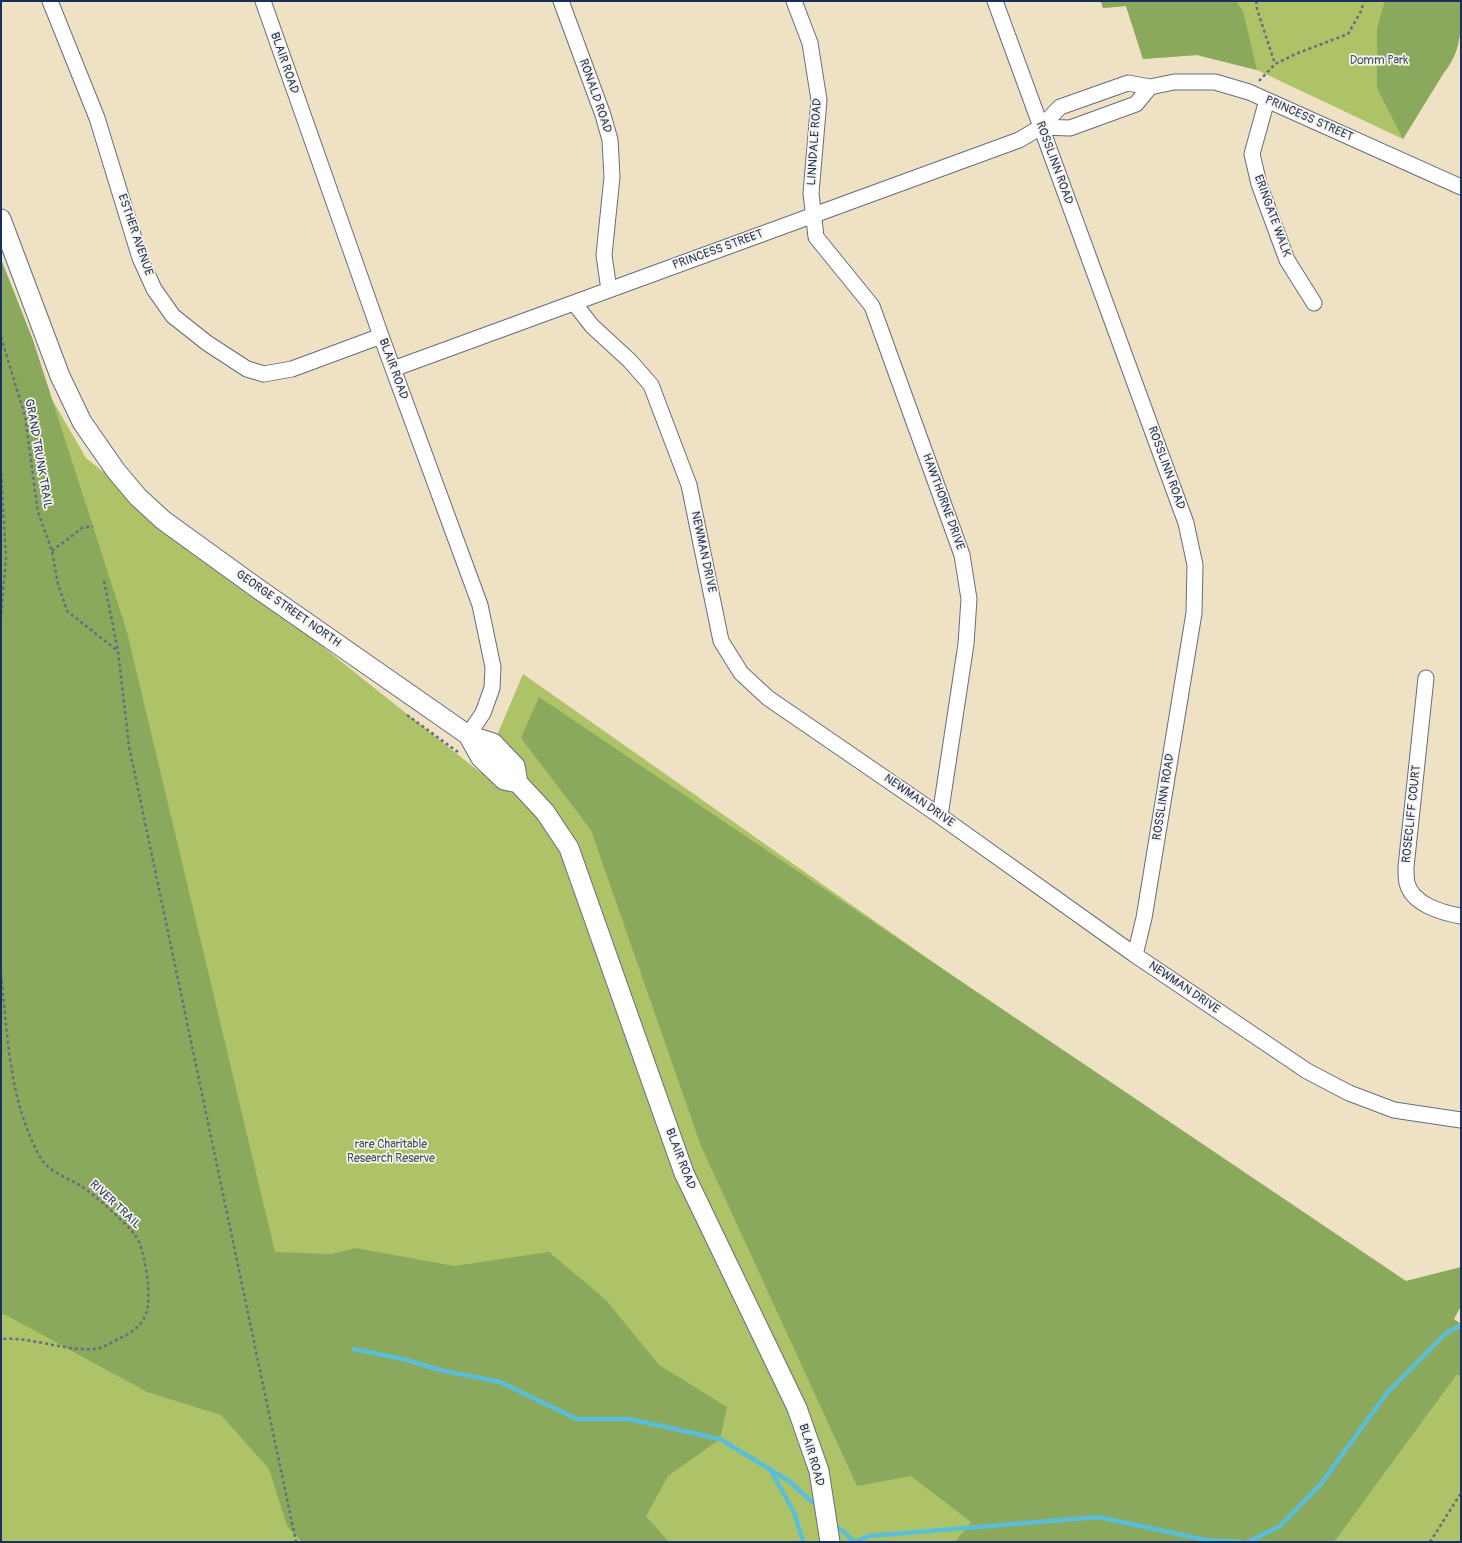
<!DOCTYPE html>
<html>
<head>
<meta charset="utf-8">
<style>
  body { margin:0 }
  #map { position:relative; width:1462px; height:1543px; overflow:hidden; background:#efe1c3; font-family:Pangolin,sans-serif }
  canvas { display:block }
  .frame { position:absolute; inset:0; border:2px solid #1b2f5e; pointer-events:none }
</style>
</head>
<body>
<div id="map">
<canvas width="1462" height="1543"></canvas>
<div class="frame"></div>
</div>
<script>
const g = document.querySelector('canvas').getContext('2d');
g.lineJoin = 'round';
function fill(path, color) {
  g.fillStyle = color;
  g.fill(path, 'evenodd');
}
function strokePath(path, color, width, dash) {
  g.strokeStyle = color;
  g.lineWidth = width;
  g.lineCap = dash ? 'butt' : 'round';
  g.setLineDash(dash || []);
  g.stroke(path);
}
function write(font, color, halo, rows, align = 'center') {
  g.font = font + ' Pangolin,sans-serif';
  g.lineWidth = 3.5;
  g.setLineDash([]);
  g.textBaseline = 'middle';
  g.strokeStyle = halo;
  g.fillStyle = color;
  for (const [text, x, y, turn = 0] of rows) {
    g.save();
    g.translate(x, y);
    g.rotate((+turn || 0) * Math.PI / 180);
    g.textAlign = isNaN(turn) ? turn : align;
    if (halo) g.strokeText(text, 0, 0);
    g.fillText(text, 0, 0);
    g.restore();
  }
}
const green = new Path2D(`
  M 1101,1 L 1461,1 C 1461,31 1462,49 1443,74 L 1403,139 L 1257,70 L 1197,55 L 1143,59 L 1126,6 L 1103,8 Z
  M 1,391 L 65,441 L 50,396 L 86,458 L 481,773 L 523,674 L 1461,1333 L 1461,1542 L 1,1542 Z`);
const forest = new Path2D(`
  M 1101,1 L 1236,1 L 1243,11 L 1257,70 L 1197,55 L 1143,59 L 1126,6 L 1103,8 Z
  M 1385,1 L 1461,1 C 1461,30 1462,51 1443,74 L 1403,139 L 1377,88 L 1377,28 Z
  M 1,259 L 33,340 L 127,632 L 275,1252 L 331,1254 L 356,1248 L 454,1266 L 549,1252 L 606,1300 L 659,1365 L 727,1407 L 720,1439 L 668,1476 L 646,1516 L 669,1542 L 302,1542 L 287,1526 L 269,1469 L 221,1415 L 147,1392 L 4,1314 L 1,1315 Z
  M 539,697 L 1406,1281 L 1461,1267 L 1461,1306 L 1454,1319 L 1461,1324 L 1461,1377 L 1457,1374 L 1334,1542 L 955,1542 L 971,1522 L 911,1476 L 857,1486 L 701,1146 L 591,830 L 521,738 Z`);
const stream = new Path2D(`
  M 354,1349 L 403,1359 L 440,1370 L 500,1382 L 577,1419 L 629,1419 L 720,1439 L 789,1481 L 812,1502
  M 771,1471 L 794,1512 L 803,1542
  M 839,1528 L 855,1542
  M 855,1542 L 869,1536 L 1098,1517 L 1206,1540 L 1240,1542
  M 1248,1542 L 1280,1526 L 1320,1485 L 1387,1393 L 1445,1334 L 1461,1325`);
const path = new Path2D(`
  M 1256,1 L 1257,9 L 1275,64
  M 1259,81 L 1275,64 L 1298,53 L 1348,34 L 1361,11 L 1364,1
  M 1,337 L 25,416 L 38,512 L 52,551 L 58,584 L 67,611 L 118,651
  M 1,473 L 6,558 L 1,617
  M 52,551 L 82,528 L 93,526
  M 104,581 L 118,651 L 129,746 L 296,1542
  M 407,715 L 458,752
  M 1,975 C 8,1037 9,1101 40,1157 C 47,1171 68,1178 81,1186 C 94,1194 126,1223 135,1235 C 145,1248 150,1289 148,1305 C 146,1324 132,1333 116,1340 C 111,1343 105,1346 100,1348 C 70,1354 33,1336 1,1339
  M 1430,1542 L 1461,1493`);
const minor = new Path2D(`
  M 50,1 L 97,118 L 140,258 L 154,289 L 173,316 L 207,343 L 247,369 L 264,374 L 292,369 L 381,336
  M 263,1 L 381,336 L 480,605 L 493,667 L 492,688 L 483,713 L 468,735
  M 561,1 L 603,115 L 610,140 L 612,177 L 604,255 L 609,290
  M 794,1 L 810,43 L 819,100 L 811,193 L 816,237 L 872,306 L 962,555 L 969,599 L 966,644 L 940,816
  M 995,1 L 1186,523 L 1195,565 L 1194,613 L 1144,918 L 1135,955
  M 1267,100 L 1252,154 L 1259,184 L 1287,260 L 1314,303
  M 1041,127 L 1070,128 L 1136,104 L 1150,87
  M 574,303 L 592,326 L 630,361 L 651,385 L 689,485 L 721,641 L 741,673 L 768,698 L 940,816 L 1135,955 L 1307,1071 L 1349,1093 L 1394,1110 L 1461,1120
  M 393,369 L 1019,140 L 1041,127 L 1060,107 L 1128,83 L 1150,87 L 1174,82 L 1215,82 L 1249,92 L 1461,187
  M 1426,678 L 1406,867 C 1406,872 1406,878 1407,883 C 1412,904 1442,913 1461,916`);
const major = new Path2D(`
  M 1,219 L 60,376 L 82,422 L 116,471 L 138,497 L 163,520 L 257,588 L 468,735 L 493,743 L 515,766 L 518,783
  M 468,735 L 481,758 L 504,780 L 518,783 L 545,812 L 569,848 L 684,1173 L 797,1408 L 819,1471 L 830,1542`);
const parkNames = [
  ["Domm Park",1379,61],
  ["rare Charitable",391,1145],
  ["Research Reserve",391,1159]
];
const streetNames = [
  ["BLAIR ROAD",284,63,71],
  ["RONALD ROAD",595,96,71],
  ["PRINCESS STREET",1309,119,24],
  ["LINNDALE ROAD",815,142,-86],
  ["ROSSLINN ROAD",1054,163,70],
  ["ERINGATE WALK",1272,216,70],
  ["ESTHER AVENUE",135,235,71],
  ["PRINCESS STREET",718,250,-20],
  ["BLAIR ROAD",393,369,70],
  ["GRAND TRUNK TRAIL",38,454,80],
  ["ROSSLINN ROAD",1166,468,70],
  ["HAWTHORNE DRIVE",943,502,70],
  ["NEWMAN DRIVE",703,552,78],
  ["GEORGE STREET NORTH",288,609,35],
  ["ROSSLINN ROAD",1164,797,-81],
  ["NEWMAN DRIVE",919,801,35],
  ["ROSECLIFF COURT",1412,814,-84],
  ["NEWMAN DRIVE",1184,988,34],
  ["BLAIR ROAD",680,1159,69],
  ["RIVER TRAIL",115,1205,43],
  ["BLAIR ROAD",811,1455,74]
];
fill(green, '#aec367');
fill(forest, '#8aa95c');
strokePath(stream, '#5bbed9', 4.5);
strokePath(minor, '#656d81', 17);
strokePath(major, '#656d81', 21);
strokePath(path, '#656d81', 2.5, [3, 3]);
strokePath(minor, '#fff', 15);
strokePath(major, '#fff', 19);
write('12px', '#405460', '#f7f3e8', parkNames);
write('12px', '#1b2f5e', '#f7f3e8', streetNames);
</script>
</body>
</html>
